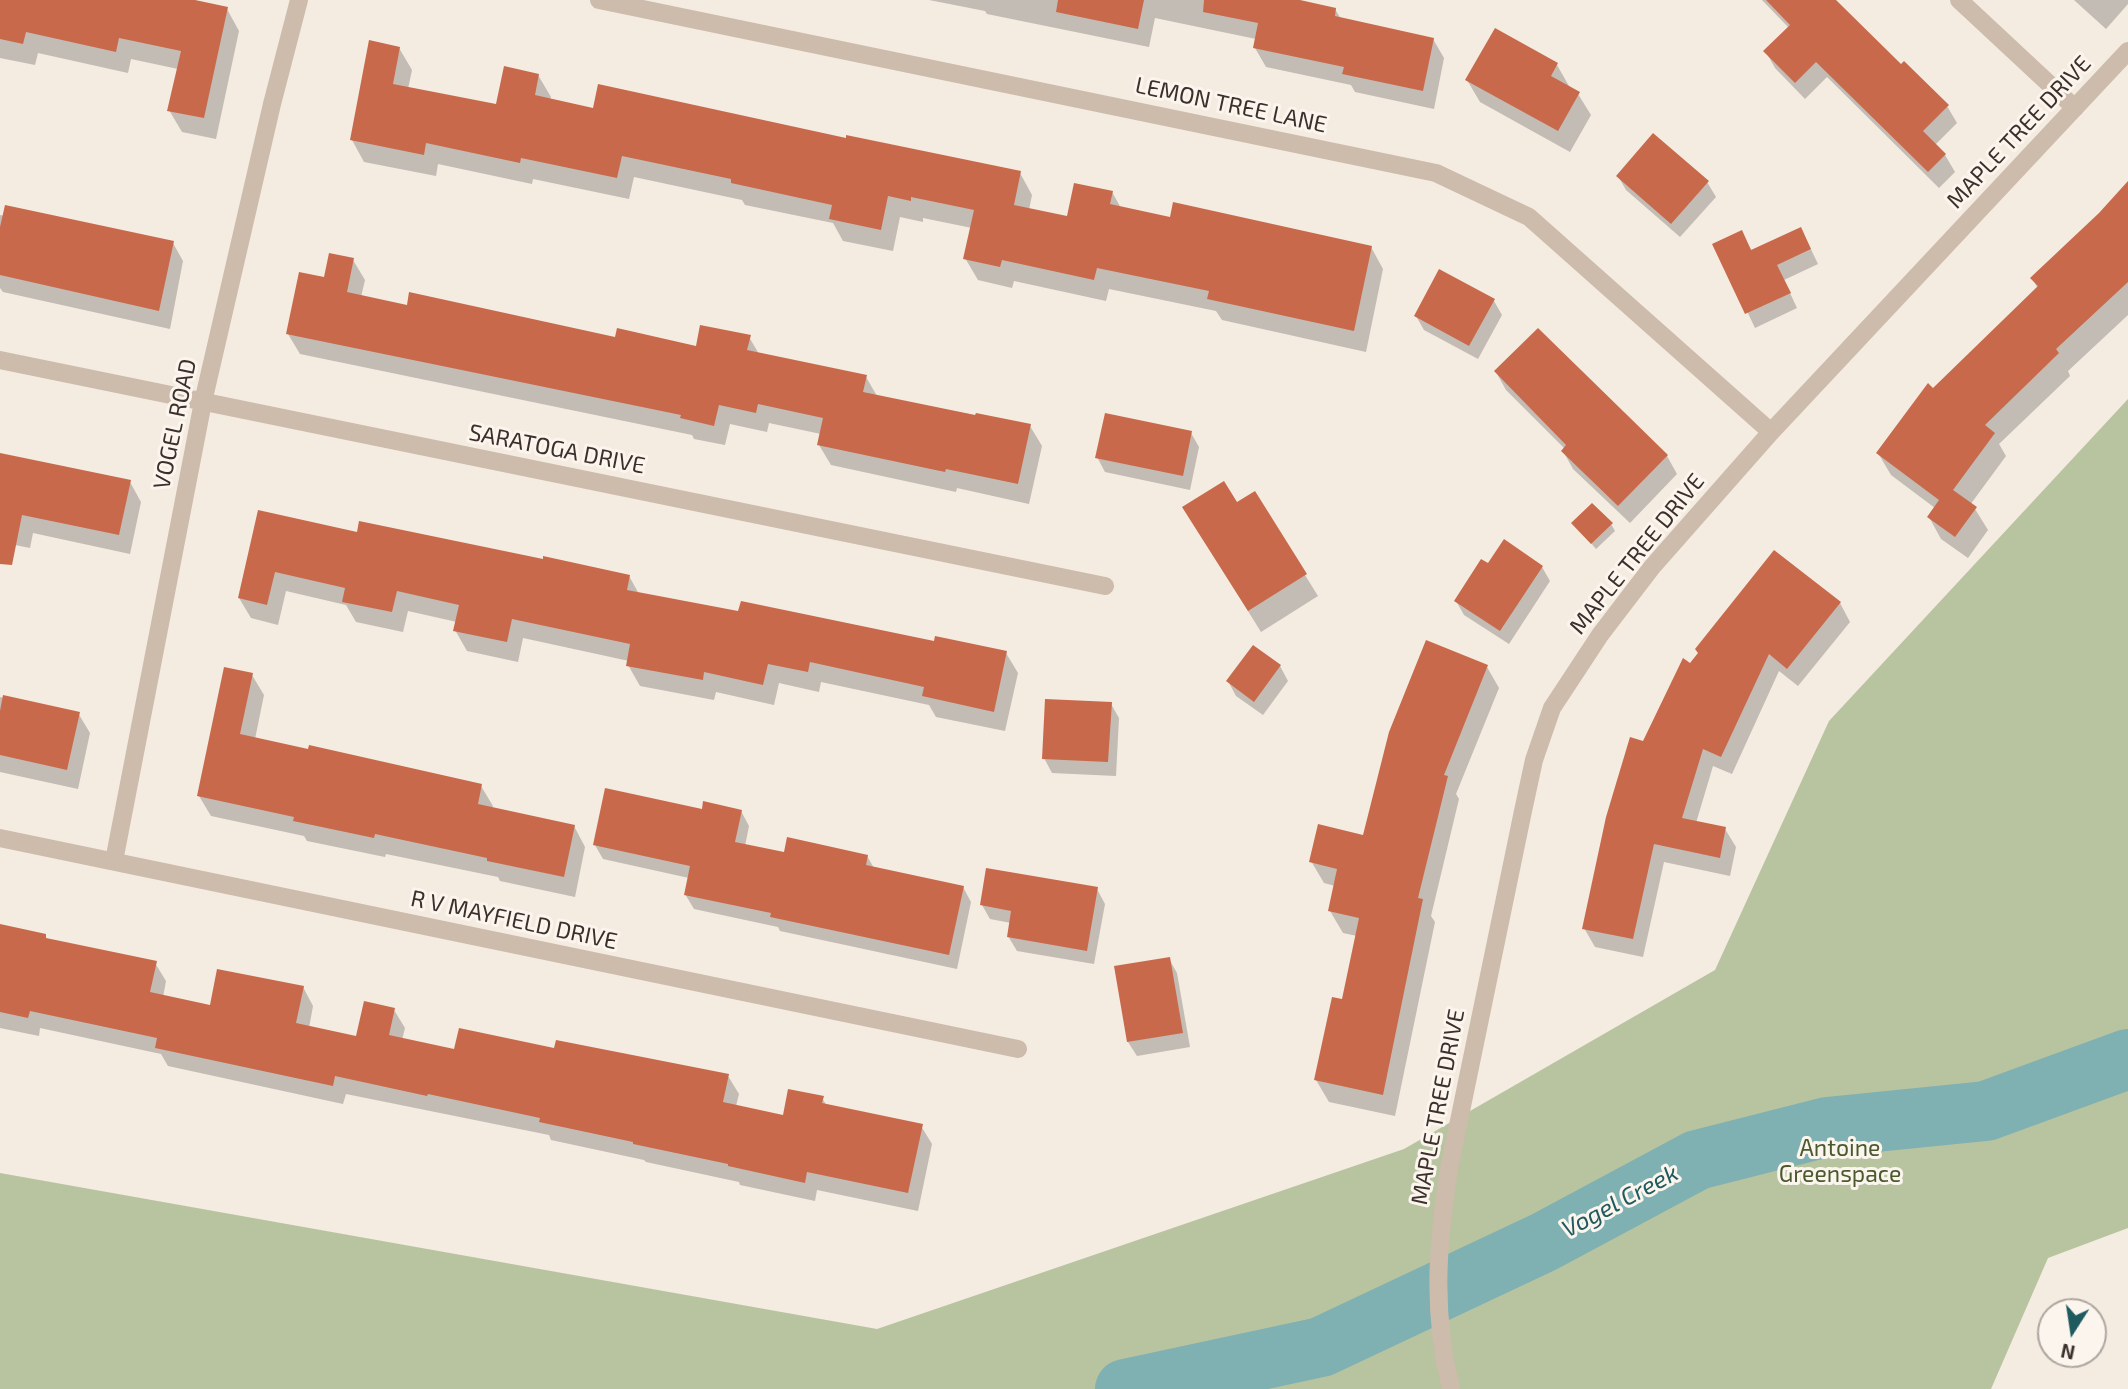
<!DOCTYPE html>
<html>
<head>
<meta charset="utf-8">
<style>
  body { margin:0 }
  #map { position:relative; width:2128px; height:1389px; overflow:hidden; background:#f4ebe1; font-family:"Exo 2",sans-serif }
  canvas { display:block }
  .north { position:absolute; left:2037px; top:1298px; width:70px; height:70px; box-sizing:border-box; background:#fbf5ee; border:2px solid #aea6a0; border-radius:50%; rotate:192deg; font-size:19px; font-weight:700; line-height:28px; text-align:center; color:#3b302b }
  .north::after { content:''; display:block; margin:auto; width:24px; height:32px; background:#1f5a5e; clip-path:polygon(50% 0,100% 100%,50% 72%,0 100%) }
</style>
</head>
<body>
<div id="map">
<canvas width="2128" height="1389"></canvas>
<div class="north">N</div>
</div>
<script>
const g = document.querySelector('canvas').getContext('2d');
g.lineJoin = 'round';
function fill(path, color) {
  g.fillStyle = color;
  g.fill(path, 'evenodd');
}
function strokePath(path, color, width, dash) {
  g.strokeStyle = color;
  g.lineWidth = width;
  g.lineCap = dash ? 'butt' : 'round';
  g.setLineDash(dash || []);
  g.stroke(path);
}
function write(font, color, halo, rows, align = 'center') {
  g.font = font + ' "Exo 2",sans-serif';
  g.lineWidth = 6;
  g.setLineDash([]);
  g.textBaseline = 'middle';
  g.strokeStyle = halo;
  g.fillStyle = color;
  for (const [text, x, y, turn = 0] of rows) {
    g.save();
    g.translate(x, y);
    g.rotate((+turn || 0) * Math.PI / 180);
    g.textAlign = isNaN(turn) ? turn : align;
    if (halo) g.strokeText(text, 0, 0);
    g.fillText(text, 0, 0);
    g.restore();
  }
}
const green = new Path2D(`
  M 2128,399 L 2128,1228 L 2048,1258 L 1991,1389 L 0,1389 L 0,1173 L 877,1329 L 1404,1149 L 1715,970 L 1829,721 Z`);
const shadow = new Path2D(`
  M 0,0 L 187,0 L 227,9 L 239,31 L 216,139 L 182,132 L 169,110 L 178,69 L 131,59 L 128,73 L 38,53 L 35,65 L 0,58 Z
  M 929,0 L 1291,0 L 1335,9 L 1341,19 L 1433,39 L 1444,58 L 1434,109 L 1355,92 L 1351,85 L 1266,67 L 1255,48 L 1256,39 L 1155,18 L 1149,47 L 987,14 L 985,11 Z
  M 1762,0 L 1833,0 L 1901,67 L 1947,106 L 1957,123 L 1935,145 L 1945,155 L 1955,172 L 1939,188 L 1827,77 L 1805,99 L 1775,68 L 1766,52 L 1789,28 Z
  M 2074,0 L 2128,0 L 2128,4 L 2106,29 Z
  M 399,48 L 412,70 L 408,89 L 498,106 L 538,75 L 551,97 L 550,100 L 595,110 L 847,140 L 1020,173 L 1032,195 L 1029,210 L 1068,218 L 1112,192 L 1121,208 L 1171,219 L 1371,247 L 1383,269 L 1366,352 L 1222,320 L 1216,311 L 1109,289 L 1106,301 L 1014,281 L 1012,288 L 978,280 L 965,258 L 972,228 L 923,218 L 923,222 L 900,217 L 893,251 L 843,241 L 833,223 L 745,205 L 742,200 L 634,177 L 629,199 L 533,179 L 532,184 L 438,164 L 436,176 L 364,162 L 352,140 Z
  M 1557,65 L 1569,86 L 1578,94 L 1591,115 L 1570,152 L 1480,102 L 1467,80 Z
  M 1618,176 L 1707,182 L 1716,197 L 1680,237 L 1626,190 Z
  M 2128,183 L 2128,315 L 2068,371 L 2070,376 L 1999,444 L 2006,456 L 1970,505 L 1975,509 L 1988,530 L 1968,558 L 1941,539 L 1929,517 L 1935,508 L 1891,475 L 1878,453 L 1933,390 L 2038,289 L 2032,278 L 2100,214 Z
  M 0,215 L 173,243 L 183,261 L 170,329 L 3,292 L 0,288 Z
  M 1741,232 L 1752,251 L 1808,243 L 1818,264 L 1784,280 L 1797,308 L 1755,328 L 1715,244 Z
  M 353,260 L 365,280 L 361,297 L 408,307 L 617,339 L 697,348 L 749,337 L 759,354 L 866,377 L 877,396 L 1030,426 L 1042,446 L 1029,504 L 957,488 L 956,492 L 831,465 L 819,445 L 821,434 L 769,423 L 767,432 L 730,424 L 725,445 L 694,439 L 692,435 L 300,354 L 288,334 L 326,279 Z
  M 1494,301 L 1502,315 L 1478,359 L 1424,330 L 1416,316 Z
  M 1496,372 L 1667,456 L 1677,474 L 1630,523 L 1573,469 L 1563,451 L 1565,449 L 1506,390 Z
  M 1191,433 L 1199,447 L 1190,490 L 1105,472 L 1097,457 Z
  M 0,454 L 130,482 L 141,502 L 130,554 L 33,533 L 30,548 L 0,542 Z
  M 259,512 L 358,534 L 629,576 L 639,594 L 740,613 L 1006,653 L 1018,673 L 1005,731 L 936,717 L 929,705 L 821,682 L 819,692 L 779,683 L 774,705 L 716,692 L 714,700 L 640,686 L 628,665 L 629,661 L 523,638 L 518,662 L 467,651 L 455,630 L 457,622 L 408,611 L 403,632 L 356,622 L 346,605 L 286,591 L 278,625 L 251,618 L 239,598 Z
  M 1574,523 L 1611,524 L 1615,531 L 1596,549 Z
  M 1197,529 L 1305,575 L 1318,596 L 1261,632 Z
  M 1489,566 L 1542,567 L 1550,581 L 1509,644 L 1464,615 L 1456,601 Z
  M 1840,603 L 1850,622 L 1798,686 L 1779,671 L 1732,774 L 1713,766 L 1696,823 L 1725,829 L 1736,847 L 1730,876 L 1664,862 L 1643,957 L 1595,947 L 1584,928 L 1644,743 L 1690,665 Z
  M 1280,666 L 1288,681 L 1263,715 L 1236,696 L 1228,681 Z
  M 1487,667 L 1499,688 L 1456,794 L 1459,799 L 1431,916 L 1435,922 L 1395,1116 L 1329,1102 L 1316,1080 L 1343,1002 L 1357,936 L 1343,933 L 1330,911 L 1335,886 L 1324,883 L 1311,861 L 1365,837 Z
  M 252,675 L 264,695 L 255,739 L 481,786 L 493,806 L 492,809 L 574,826 L 585,847 L 575,897 L 500,881 L 498,877 L 386,854 L 385,857 L 307,841 L 304,836 L 211,816 L 199,796 Z
  M 0,697 L 78,713 L 90,733 L 78,789 L 0,772 Z
  M 1111,704 L 1119,718 L 1116,776 L 1052,773 L 1044,758 Z
  M 703,811 L 741,811 L 749,826 L 745,846 L 785,855 L 867,856 L 874,868 L 963,887 L 971,902 L 957,969 L 780,931 L 778,927 L 694,909 L 685,894 L 689,878 L 603,859 L 595,845 Z
  M 1097,889 L 1105,904 L 1094,964 L 1017,951 L 1008,936 L 1011,923 L 990,919 L 982,905 Z
  M 0,925 L 45,936 L 48,940 L 155,963 L 166,981 L 163,997 L 211,1007 L 303,987 L 313,1006 L 309,1028 L 357,1038 L 394,1010 L 405,1028 L 402,1040 L 456,1051 L 556,1050 L 728,1076 L 739,1094 L 736,1106 L 784,1117 L 822,1098 L 827,1106 L 921,1126 L 932,1144 L 918,1211 L 817,1190 L 815,1201 L 740,1185 L 739,1182 L 646,1162 L 644,1160 L 551,1140 L 549,1135 L 346,1094 L 343,1104 L 168,1066 L 161,1054 L 40,1028 L 39,1036 L 0,1028 Z
  M 1169,959 L 1177,973 L 1190,1047 L 1137,1056 L 1128,1042 Z`);
const river = new Path2D(`
  M 1125,1389 L 1321,1347 L 1544,1242 L 1697,1160 L 1827,1127 L 1986,1111 L 2128,1059`);
const building = new Path2D(`
  M 0,0 L 195,0 L 228,7 L 204,118 L 167,111 L 181,51 L 119,38 L 116,52 L 26,32 L 23,44 L 0,39 Z
  M 1058,0 L 1144,0 L 1138,29 L 1056,12 Z
  M 1204,0 L 1300,0 L 1336,8 L 1335,16 L 1434,38 L 1423,91 L 1342,74 L 1344,67 L 1253,48 L 1258,23 L 1203,12 Z
  M 1766,0 L 1836,0 L 1901,64 L 1904,61 L 1949,105 L 1923,131 L 1946,154 L 1928,172 L 1816,62 L 1795,83 L 1763,51 L 1790,25 Z
  M 1495,28 L 1558,63 L 1551,76 L 1580,92 L 1558,131 L 1465,80 Z
  M 369,40 L 400,47 L 393,84 L 496,104 L 504,66 L 539,74 L 535,95 L 593,108 L 598,84 L 846,138 L 846,135 L 1021,171 L 1014,205 L 1067,216 L 1074,183 L 1113,191 L 1110,204 L 1170,217 L 1173,202 L 1372,246 L 1354,331 L 1207,299 L 1209,291 L 1097,268 L 1094,280 L 1002,260 L 1000,267 L 963,259 L 974,210 L 911,197 L 911,201 L 888,196 L 881,230 L 829,219 L 832,205 L 731,183 L 731,179 L 622,156 L 617,178 L 521,158 L 520,163 L 426,143 L 424,155 L 350,140 Z
  M 1653,133 L 1709,181 L 1671,224 L 1616,176 Z
  M 2128,181 L 2128,282 L 2056,349 L 2059,353 L 1985,425 L 1995,433 L 1953,490 L 1977,507 L 1955,537 L 1927,517 L 1939,500 L 1876,453 L 1928,383 L 1933,388 L 2038,286 L 2030,278 L 2099,213 Z
  M 5,205 L 174,241 L 159,311 L 0,275 L 0,227 Z
  M 1801,227 L 1811,249 L 1777,265 L 1791,293 L 1745,314 L 1712,244 L 1742,230 L 1751,250 Z
  M 329,253 L 354,258 L 347,292 L 407,305 L 409,292 L 615,337 L 617,328 L 696,346 L 700,325 L 751,335 L 747,350 L 867,375 L 863,392 L 975,415 L 976,413 L 1031,424 L 1018,484 L 946,469 L 945,472 L 817,445 L 823,418 L 758,404 L 756,413 L 719,405 L 714,426 L 680,418 L 681,415 L 286,334 L 299,272 L 324,277 Z
  M 1439,269 L 1495,299 L 1469,346 L 1414,316 Z
  M 1538,328 L 1668,455 L 1618,506 L 1561,451 L 1566,445 L 1494,371 Z
  M 1105,413 L 1192,431 L 1183,476 L 1095,458 Z
  M 0,453 L 131,480 L 119,535 L 22,515 L 12,565 L 0,564 Z
  M 1224,481 L 1237,502 L 1255,491 L 1307,574 L 1248,611 L 1182,507 Z
  M 1592,503 L 1613,523 L 1591,544 L 1571,523 Z
  M 258,510 L 357,532 L 359,521 L 543,559 L 543,556 L 630,575 L 627,590 L 738,611 L 741,601 L 934,641 L 935,636 L 1007,651 L 994,712 L 922,696 L 924,687 L 810,662 L 808,672 L 768,664 L 763,685 L 704,672 L 703,680 L 626,666 L 630,644 L 512,619 L 507,642 L 453,631 L 459,605 L 397,591 L 392,612 L 342,602 L 345,588 L 275,572 L 267,605 L 238,598 Z
  M 1504,539 L 1543,566 L 1500,631 L 1454,601 L 1481,559 L 1488,563 Z
  M 1774,550 L 1841,602 L 1787,669 L 1769,654 L 1721,757 L 1703,749 L 1682,818 L 1726,827 L 1720,858 L 1654,844 L 1633,939 L 1582,929 L 1606,817 L 1630,737 L 1643,741 L 1683,658 L 1690,663 L 1698,653 L 1695,649 Z
  M 1426,640 L 1488,665 L 1444,775 L 1448,776 L 1418,898 L 1423,899 L 1383,1095 L 1314,1080 L 1332,997 L 1342,999 L 1359,918 L 1328,911 L 1337,869 L 1309,862 L 1318,824 L 1363,835 L 1389,732 Z
  M 1253,645 L 1281,665 L 1254,702 L 1226,681 Z
  M 224,667 L 253,673 L 240,734 L 308,749 L 309,745 L 482,784 L 478,804 L 575,825 L 564,877 L 487,861 L 487,858 L 375,834 L 374,838 L 293,821 L 294,817 L 197,796 Z
  M 3,695 L 80,712 L 67,770 L 0,755 L 0,711 Z
  M 1045,699 L 1112,702 L 1108,762 L 1042,759 Z
  M 605,788 L 702,809 L 703,801 L 742,810 L 735,842 L 784,852 L 787,837 L 868,855 L 866,865 L 964,886 L 949,955 L 770,917 L 771,913 L 684,895 L 690,866 L 593,845 Z
  M 986,868 L 1098,887 L 1087,951 L 1007,937 L 1011,911 L 980,905 Z
  M 0,924 L 46,934 L 46,938 L 157,961 L 150,992 L 210,1005 L 217,969 L 304,986 L 296,1023 L 356,1036 L 364,1001 L 395,1008 L 389,1035 L 454,1049 L 459,1028 L 554,1048 L 556,1040 L 729,1074 L 723,1102 L 783,1115 L 788,1089 L 824,1096 L 822,1103 L 923,1124 L 908,1193 L 807,1172 L 805,1183 L 728,1166 L 728,1164 L 633,1144 L 633,1142 L 539,1122 L 540,1118 L 428,1094 L 427,1096 L 335,1076 L 333,1086 L 155,1048 L 157,1038 L 30,1011 L 28,1018 L 0,1012 Z
  M 1170,957 L 1183,1033 L 1127,1042 L 1114,966 Z`);
const street = new Path2D(`
  M 599,0 L 1436,173 L 1529,217 L 1771,432
  M 1959,0 L 2075,108
  M 0,360 L 1105,586
  M 0,838 L 1018,1049
  M 114,861 L 203,402 L 272,104 L 299,0
  M 1451,1389 C 1432,1312 1437,1246 1449,1169 L 1523,811 L 1534,760 L 1552,708 L 1600,635 L 1652,567 L 1771,432 L 2128,51`);
const streetNames = [
  ["LEMON TREE LANE",1231,105,12],
  ["MAPLE TREE DRIVE",2019,132,-47],
  ["VOGEL ROAD",175,424,-78],
  ["SARATOGA DRIVE",557,449,11],
  ["MAPLE TREE DRIVE",1637,554,-51],
  ["R V MAYFIELD DRIVE",514,920,12],
  ["MAPLE TREE DRIVE",1438,1107,-79]
];
const parkNames = [
  ["Antoine",1840,1148],
  ["Greenspace",1840,1174]
];
const waterNames = [
  ["Vogel Creek",1620,1201,-28]
];
fill(green, '#b8c4a0');
fill(shadow, '#0003');
strokePath(river, '#7fb0b2', 60);
fill(building, '#c8694b');
strokePath(street, '#cdbbac', 18);
write('23px', '#3b302b', '#fbf5ee', streetNames);
write('23px', '#4a5a2e', '#fbf5ee', parkNames);
write('italic 24px', '#1f5a5e', '#fbf5ee', waterNames);
</script>
</body>
</html>
